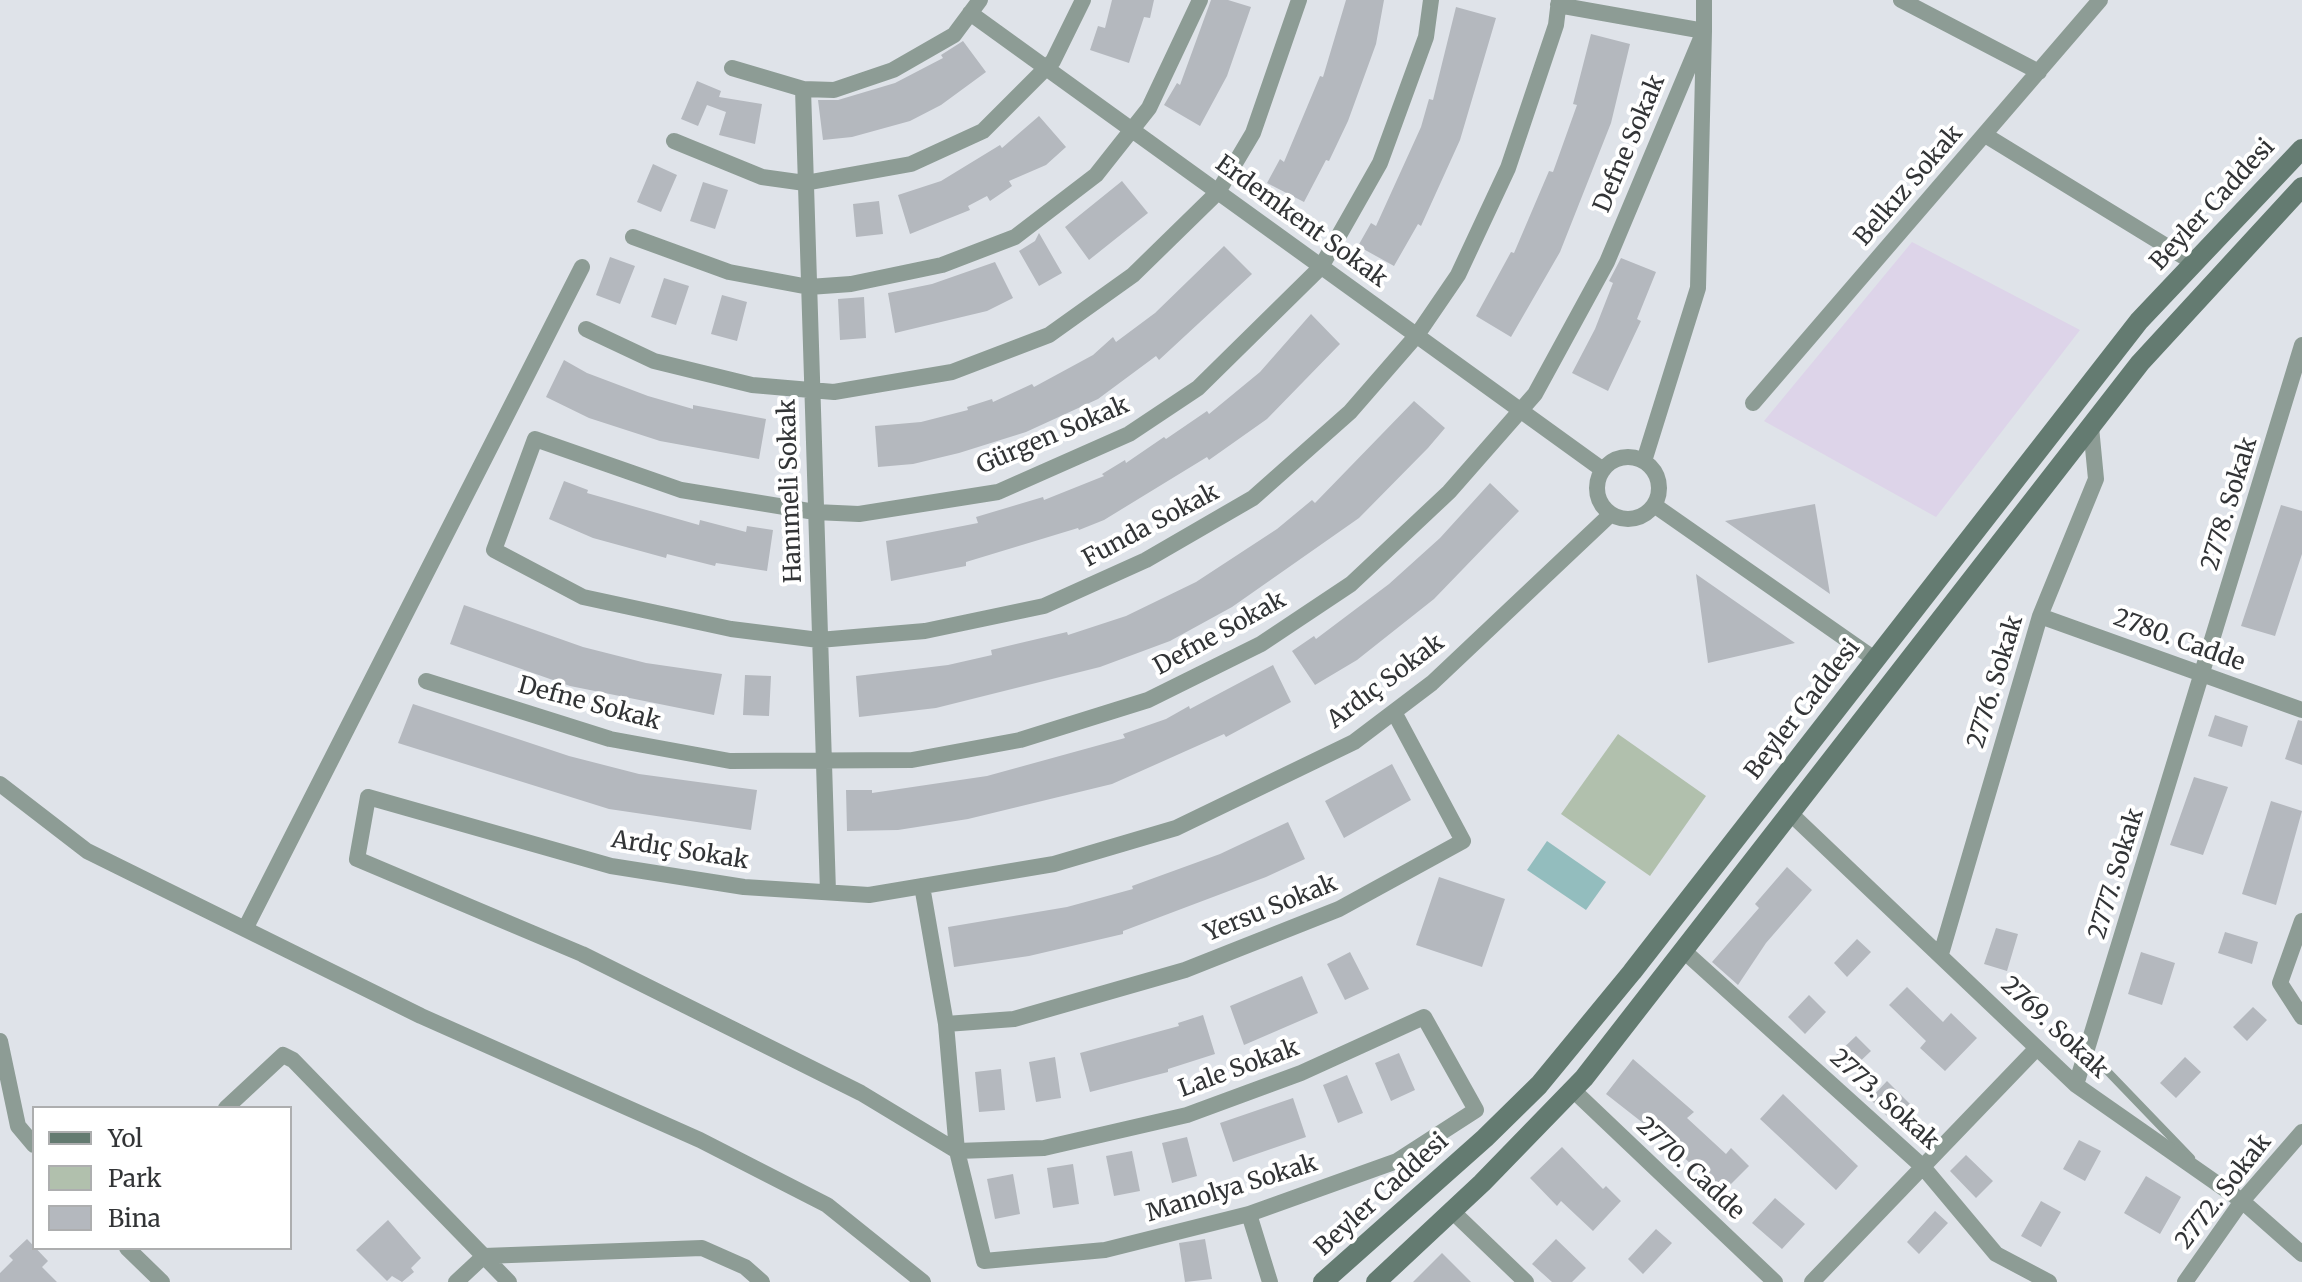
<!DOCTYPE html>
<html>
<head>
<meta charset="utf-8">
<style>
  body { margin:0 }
  #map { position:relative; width:2302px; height:1282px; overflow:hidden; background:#dfe3e9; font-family:Merriweather,serif }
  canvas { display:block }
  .legend { position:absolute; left:32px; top:1106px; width:260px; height:144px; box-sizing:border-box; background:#fff; border:2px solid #adaeaf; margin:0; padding:10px 14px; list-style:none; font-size:24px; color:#323436 }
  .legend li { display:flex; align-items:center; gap:16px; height:40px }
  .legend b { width:40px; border:2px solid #adaeaf }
</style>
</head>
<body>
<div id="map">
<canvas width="2302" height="1282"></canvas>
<ul class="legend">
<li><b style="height:10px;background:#647b71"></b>Yol</li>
<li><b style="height:22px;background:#b1c0ad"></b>Park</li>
<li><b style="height:22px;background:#b4b8be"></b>Bina</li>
</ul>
</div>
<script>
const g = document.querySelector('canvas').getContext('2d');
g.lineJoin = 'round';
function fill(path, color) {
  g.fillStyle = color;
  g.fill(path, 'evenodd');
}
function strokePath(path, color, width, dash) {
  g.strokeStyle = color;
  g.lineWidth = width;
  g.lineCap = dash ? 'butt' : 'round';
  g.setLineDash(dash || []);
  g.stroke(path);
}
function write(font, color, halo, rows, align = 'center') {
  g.font = font + ' Merriweather,serif';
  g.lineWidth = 8;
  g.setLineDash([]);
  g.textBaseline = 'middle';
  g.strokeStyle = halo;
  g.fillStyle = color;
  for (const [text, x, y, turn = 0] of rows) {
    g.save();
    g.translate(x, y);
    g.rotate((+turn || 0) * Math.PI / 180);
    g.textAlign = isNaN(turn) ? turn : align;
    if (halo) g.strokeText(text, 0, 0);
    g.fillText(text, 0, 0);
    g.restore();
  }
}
const commercial = new Path2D(`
  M 1912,242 L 2080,330 L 1936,517 L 1764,421 Z`);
const green = new Path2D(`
  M 1618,734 L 1706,796 L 1650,876 L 1561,814 Z`);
const water = new Path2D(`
  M 1547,841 L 1606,882 L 1586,910 L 1527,870 Z`);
const building = new Path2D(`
  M 1112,0 L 1154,0 L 1150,18 L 1144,17 L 1129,63 L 1090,50 L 1098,26 L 1105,28 Z
  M 1211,0 L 1228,0 L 1251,7 L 1227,76 L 1200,126 L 1164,105 L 1177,83 L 1180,85 Z
  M 1346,0 L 1384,0 L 1376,44 L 1348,121 L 1329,161 L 1326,160 L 1304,202 L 1267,183 L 1280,159 L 1284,162 L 1320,76 L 1323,77 Z
  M 1456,7 L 1496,18 L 1460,140 L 1421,226 L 1418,224 L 1394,266 L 1358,246 L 1371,223 L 1376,226 L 1421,127 L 1429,99 L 1433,100 Z
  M 1591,34 L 1630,44 L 1611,123 L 1560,252 L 1511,337 L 1476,316 L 1511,252 L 1514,253 L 1549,171 L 1553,172 L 1577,105 L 1573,104 Z
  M 963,41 L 986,72 L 941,105 L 910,121 L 852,137 L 823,140 L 818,100 L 838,100 L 895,83 L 943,58 L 941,55 Z
  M 697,81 L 721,91 L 719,97 L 762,104 L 755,144 L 719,135 L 726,112 L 707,105 L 698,126 L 681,119 Z
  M 1039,116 L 1066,147 L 1046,165 L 1009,181 L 1012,186 L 990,201 L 987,196 L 968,206 L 970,210 L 910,234 L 898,195 L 941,181 L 1000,145 L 1002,148 Z
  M 653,164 L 677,175 L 661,212 L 637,202 Z
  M 1122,181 L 1148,213 L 1089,260 L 1065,227 Z
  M 703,182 L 728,190 L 715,229 L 690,221 Z
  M 879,201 L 883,234 L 856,237 L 853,204 Z
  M 1039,233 L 1062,273 L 1039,286 L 1019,251 L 1035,241 Z
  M 1224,246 L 1252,274 L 1159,360 L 1156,356 L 1098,399 L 1026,432 L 959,453 L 913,464 L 878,467 L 875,426 L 921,422 L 968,410 L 967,407 L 992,399 L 993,402 L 1032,384 L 1034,387 L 1093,355 L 1113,337 L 1116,342 L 1155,313 Z
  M 610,257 L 635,266 L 620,304 L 596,295 Z
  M 1621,258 L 1656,272 L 1637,319 L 1641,321 L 1608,391 L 1572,373 L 1595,329 L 1613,283 L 1609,281 Z
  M 995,262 L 1013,298 L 987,311 L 895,333 L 888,293 L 932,284 Z
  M 664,278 L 689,286 L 676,325 L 651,317 Z
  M 722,295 L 747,302 L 737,341 L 711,334 Z
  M 864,297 L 866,338 L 840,340 L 838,299 Z
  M 1311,314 L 1340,344 L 1267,419 L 1209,460 L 1207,457 L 1104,520 L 1079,530 L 1078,528 L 966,562 L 966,566 L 891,581 L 886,541 L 978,523 L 976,517 L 1043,497 L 1044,500 L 1104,476 L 1102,474 L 1125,460 L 1126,463 L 1164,437 L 1166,439 L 1207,411 L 1209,414 L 1260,372 Z
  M 564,360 L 587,373 L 648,396 L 693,409 L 693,405 L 766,419 L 759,459 L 660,441 L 589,418 L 546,397 Z
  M 1414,401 L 1445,428 L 1428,448 L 1359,518 L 1232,607 L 1170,641 L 1100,667 L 936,708 L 859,717 L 856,676 L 948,665 L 992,655 L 991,650 L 1016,644 L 1067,632 L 1068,635 L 1126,616 L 1196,582 L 1277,529 L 1312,500 L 1315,503 Z
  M 564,481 L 588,490 L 587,493 L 699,525 L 700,520 L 746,532 L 747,526 L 773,530 L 767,571 L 716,563 L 715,566 L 667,554 L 666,558 L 593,538 L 549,519 Z
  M 1490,483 L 1519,511 L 1434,599 L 1357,660 L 1315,685 L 1292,651 L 1314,636 L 1316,639 L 1389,584 L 1440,538 Z
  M 1815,504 L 1830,594 L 1725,521 Z
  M 2281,505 L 2302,511 L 2302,554 L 2275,636 L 2241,626 Z
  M 1696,574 L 1795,643 L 1708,663 Z
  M 464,605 L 583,647 L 646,663 L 722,674 L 714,715 L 570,686 L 450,644 Z
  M 1273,665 L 1291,702 L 1226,737 L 1224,734 L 1112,784 L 968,819 L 898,830 L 847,831 L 846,790 L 872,790 L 872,793 L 987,776 L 1125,738 L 1123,734 L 1166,719 L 1189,706 L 1190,709 Z
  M 745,675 L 771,676 L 769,716 L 743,715 Z
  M 413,704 L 569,756 L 639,774 L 757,790 L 751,830 L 609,809 L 398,743 Z
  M 2215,715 L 2248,726 L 2242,747 L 2208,736 Z
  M 2298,720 L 2302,721 L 2302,765 L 2285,759 Z
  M 1392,764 L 1411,800 L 1344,838 L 1325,801 Z
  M 2194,777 L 2228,787 L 2203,855 L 2170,845 Z
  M 2271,801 L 2302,811 L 2276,905 L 2242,894 Z
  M 1288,822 L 1305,859 L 1266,877 L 1123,931 L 1123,934 L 1029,956 L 954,967 L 948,927 L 1067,907 L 1133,889 L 1132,886 L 1220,854 Z
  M 1787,867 L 1812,890 L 1766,943 L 1738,985 L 1712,962 L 1759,908 L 1755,904 Z
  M 1439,877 L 1505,899 L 1482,967 L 1416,945 Z
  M 1996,928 L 2018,934 L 2007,971 L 1984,964 Z
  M 2225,932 L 2258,942 L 2252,964 L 2218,953 Z
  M 1857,939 L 1871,952 L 1847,977 L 1834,963 Z
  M 1350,952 L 1369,989 L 1345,1000 L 1327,964 Z
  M 2141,952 L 2175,963 L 2162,1005 L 2128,994 Z
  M 1302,976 L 1318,1013 L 1244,1045 L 1230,1006 Z
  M 1907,987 L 1943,1022 L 1951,1013 L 1977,1038 L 1945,1071 L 1920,1048 L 1926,1041 L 1889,1005 Z
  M 1809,995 L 1826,1012 L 1805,1034 L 1788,1017 Z
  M 2253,1007 L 2267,1020 L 2247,1041 L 2233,1027 Z
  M 1203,1015 L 1215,1054 L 1168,1069 L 1168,1072 L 1090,1092 L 1080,1053 L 1179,1026 L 1178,1023 Z
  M 1856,1036 L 1871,1051 L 1851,1070 L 1836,1055 Z
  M 1399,1053 L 1415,1090 L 1391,1101 L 1375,1063 Z
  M 1055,1057 L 1061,1098 L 1036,1102 L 1029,1062 Z
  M 2185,1057 L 2201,1072 L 2176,1098 L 2160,1083 Z
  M 1633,1059 L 1694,1112 L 1687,1118 L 1726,1154 L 1731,1148 L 1749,1166 L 1719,1196 L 1702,1178 L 1704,1176 L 1666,1141 L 1606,1094 Z
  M 1001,1069 L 1005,1110 L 979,1112 L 975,1072 Z
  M 1347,1075 L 1363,1113 L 1338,1123 L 1323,1085 Z
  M 1887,1081 L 1912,1106 L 1894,1123 L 1870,1099 Z
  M 1783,1094 L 1858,1166 L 1836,1190 L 1760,1119 Z
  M 1293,1098 L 1306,1137 L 1233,1162 L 1220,1123 Z
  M 1187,1137 L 1197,1176 L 1172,1183 L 1162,1143 Z
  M 2079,1140 L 2101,1151 L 2085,1181 L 2063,1169 Z
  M 1562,1147 L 1603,1189 L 1606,1186 L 1621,1201 L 1593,1231 L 1561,1201 L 1557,1206 L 1530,1178 Z
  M 1132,1151 L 1140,1191 L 1114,1196 L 1106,1156 Z
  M 1966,1155 L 1993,1181 L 1976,1198 L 1950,1171 Z
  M 1073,1164 L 1079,1204 L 1053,1208 L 1047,1168 Z
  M 1013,1174 L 1020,1214 L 995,1219 L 987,1179 Z
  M 2146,1176 L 2181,1197 L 2160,1234 L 2124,1213 Z
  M 1775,1198 L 1805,1224 L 1782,1249 L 1752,1223 Z
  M 2041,1201 L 2061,1212 L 2041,1247 L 2021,1236 Z
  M 1935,1211 L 1948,1223 L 1919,1254 L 1907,1242 Z
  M 388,1220 L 421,1258 L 411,1268 L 414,1272 L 402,1282 L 392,1276 L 387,1281 L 356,1250 Z
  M 1656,1229 L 1672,1243 L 1643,1274 L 1628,1259 Z
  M 27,1239 L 48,1261 L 42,1267 L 57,1282 L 0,1282 L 0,1273 L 13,1260 L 9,1256 Z
  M 1205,1239 L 1212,1279 L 1185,1282 L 1179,1243 Z
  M 1556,1239 L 1586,1268 L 1572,1282 L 1552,1282 L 1532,1264 Z
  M 1442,1253 L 1471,1282 L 1413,1282 Z`);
const service = new Path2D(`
  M 2087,1050 L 2191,1158`);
const minor = new Path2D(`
  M 1431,0 L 1426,37 L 1380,163 L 1321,267 L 1198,388 L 1129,434 L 998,492 L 859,514 L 815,512 L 681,490 L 535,439 L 494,550 L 583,597 L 731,629 L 819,640 L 925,631 L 1044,606 L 1146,560 L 1253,498 L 1350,412 L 1417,335 L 1458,275 L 1508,168 L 1556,25 L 1559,0
  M 1901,0 L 2039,72
  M 1558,5 L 1704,31 L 1698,288 L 1644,461
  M 970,13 L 1603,470
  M 732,68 L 803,89 L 834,90 L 893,70 L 954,35 L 980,0
  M 803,89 L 828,892
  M 1985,135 L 2194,263
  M 674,141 L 762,177 L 805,183 L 911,164 L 983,131 L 1053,61 L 1083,0
  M 633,237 L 729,272 L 809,287 L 851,284 L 942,265 L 1015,237 L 1096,175 L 1149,108 L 1200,0
  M 586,329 L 654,361 L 752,385 L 834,392 L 952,372 L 1049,335 L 1133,275 L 1218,192 L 1253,133 L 1299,0
  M 1753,403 L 2100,0
  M1597 488a31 31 0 1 1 62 0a31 31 0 1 1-62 0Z
  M 1654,505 L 1876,660
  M 2040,616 L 2302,710
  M 426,681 L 610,739 L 730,761 L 912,760 L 1020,740 L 1148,700 L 1261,644 L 1351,584 L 1449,492 L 1535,394 L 1607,262 L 1704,31 L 1704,0
  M 0,784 L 87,851 L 421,1016 L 700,1140 L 827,1205 L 923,1282
  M 1792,815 L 2076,1085 L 2242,1201 L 2302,1254
  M 922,886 L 946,1024 L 957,1151 L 984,1261 L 1105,1250 L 1249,1214 L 1397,1161 L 1476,1110 L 1424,1017 L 1301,1073 L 1187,1115 L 1044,1148 L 957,1151 L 861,1093 L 582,954 L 357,859 L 368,797 L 611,866 L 744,887 L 869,895 L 1054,864 L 1176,828 L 1354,742 L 1432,683 L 1611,514
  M 2302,921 L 2280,983 L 2302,1017
  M 245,929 L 582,267
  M 1685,952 L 1923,1167 L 1996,1254 L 2049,1282
  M 1941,954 L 2040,616 L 2096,479 L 2091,427
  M 946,1024 L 1014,1019 L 1185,970 L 1339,909 L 1463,841 L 1394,712
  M 0,1041 L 18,1126 L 34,1145
  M 2076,1085 L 2302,345
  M 1573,1090 L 1775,1282
  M 226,1108 L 283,1055 L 293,1060 L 509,1282
  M 1452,1211 L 1526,1282
  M 1249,1214 L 1270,1282
  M 127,1248 L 162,1282
  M 456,1282 L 484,1256 L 702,1248 L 745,1267 L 762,1282
  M 1812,1282 L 2037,1048
  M 2185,1282 L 2242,1201 L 2302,1132`);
const secondary = new Path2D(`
  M 1323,1282 L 1485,1138 L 1539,1085 L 1632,972 L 2139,321 L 2302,149
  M 1376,1282 L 1482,1183 L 1584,1078 L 2140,363 L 2302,187`);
const streetNames = [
  ["Defne Sokak",1630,144,-67],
  ["Belkız Sokak",1909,186,-49],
  ["Beyler Caddesi",2213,205,-47],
  ["Erdemkent Sokak",1301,222,36],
  ["Gürgen Sokak",1053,436,-23],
  ["Hanımeli Sokak",791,491,-92],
  ["2778. Sokak",2230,504,-73],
  ["Funda Sokak",1151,526,-28],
  ["Defne Sokak",1220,634,-29],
  ["2780. Cadde",2179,641,20],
  ["Ardıç Sokak",1386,682,-37],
  ["2776. Sokak",1996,682,-73],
  ["Defne Sokak",589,704,15],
  ["Beyler Caddesi",1803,710,-52],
  ["Ardıç Sokak",680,851,9],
  ["2777. Sokak",2117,874,-73],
  ["Yersu Sokak",1271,909,-22],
  ["2769. Sokak",2054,1028,43],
  ["Lale Sokak",1239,1069,-20],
  ["2773. Sokak",1884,1100,42],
  ["2770. Cadde",1690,1169,43],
  ["Manolya Sokak",1232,1189,-17],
  ["2772. Sokak",2224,1192,-52],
  ["Beyler Caddesi",1382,1195,-42]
];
fill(commercial, '#ddd4e9');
fill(green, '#b1c0ad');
fill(water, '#93bdbe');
fill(building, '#b4b8be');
strokePath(service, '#8d9c95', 8);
strokePath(minor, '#8d9c95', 16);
strokePath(secondary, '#647b71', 20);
write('24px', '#323436', '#fff', streetNames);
</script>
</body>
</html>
